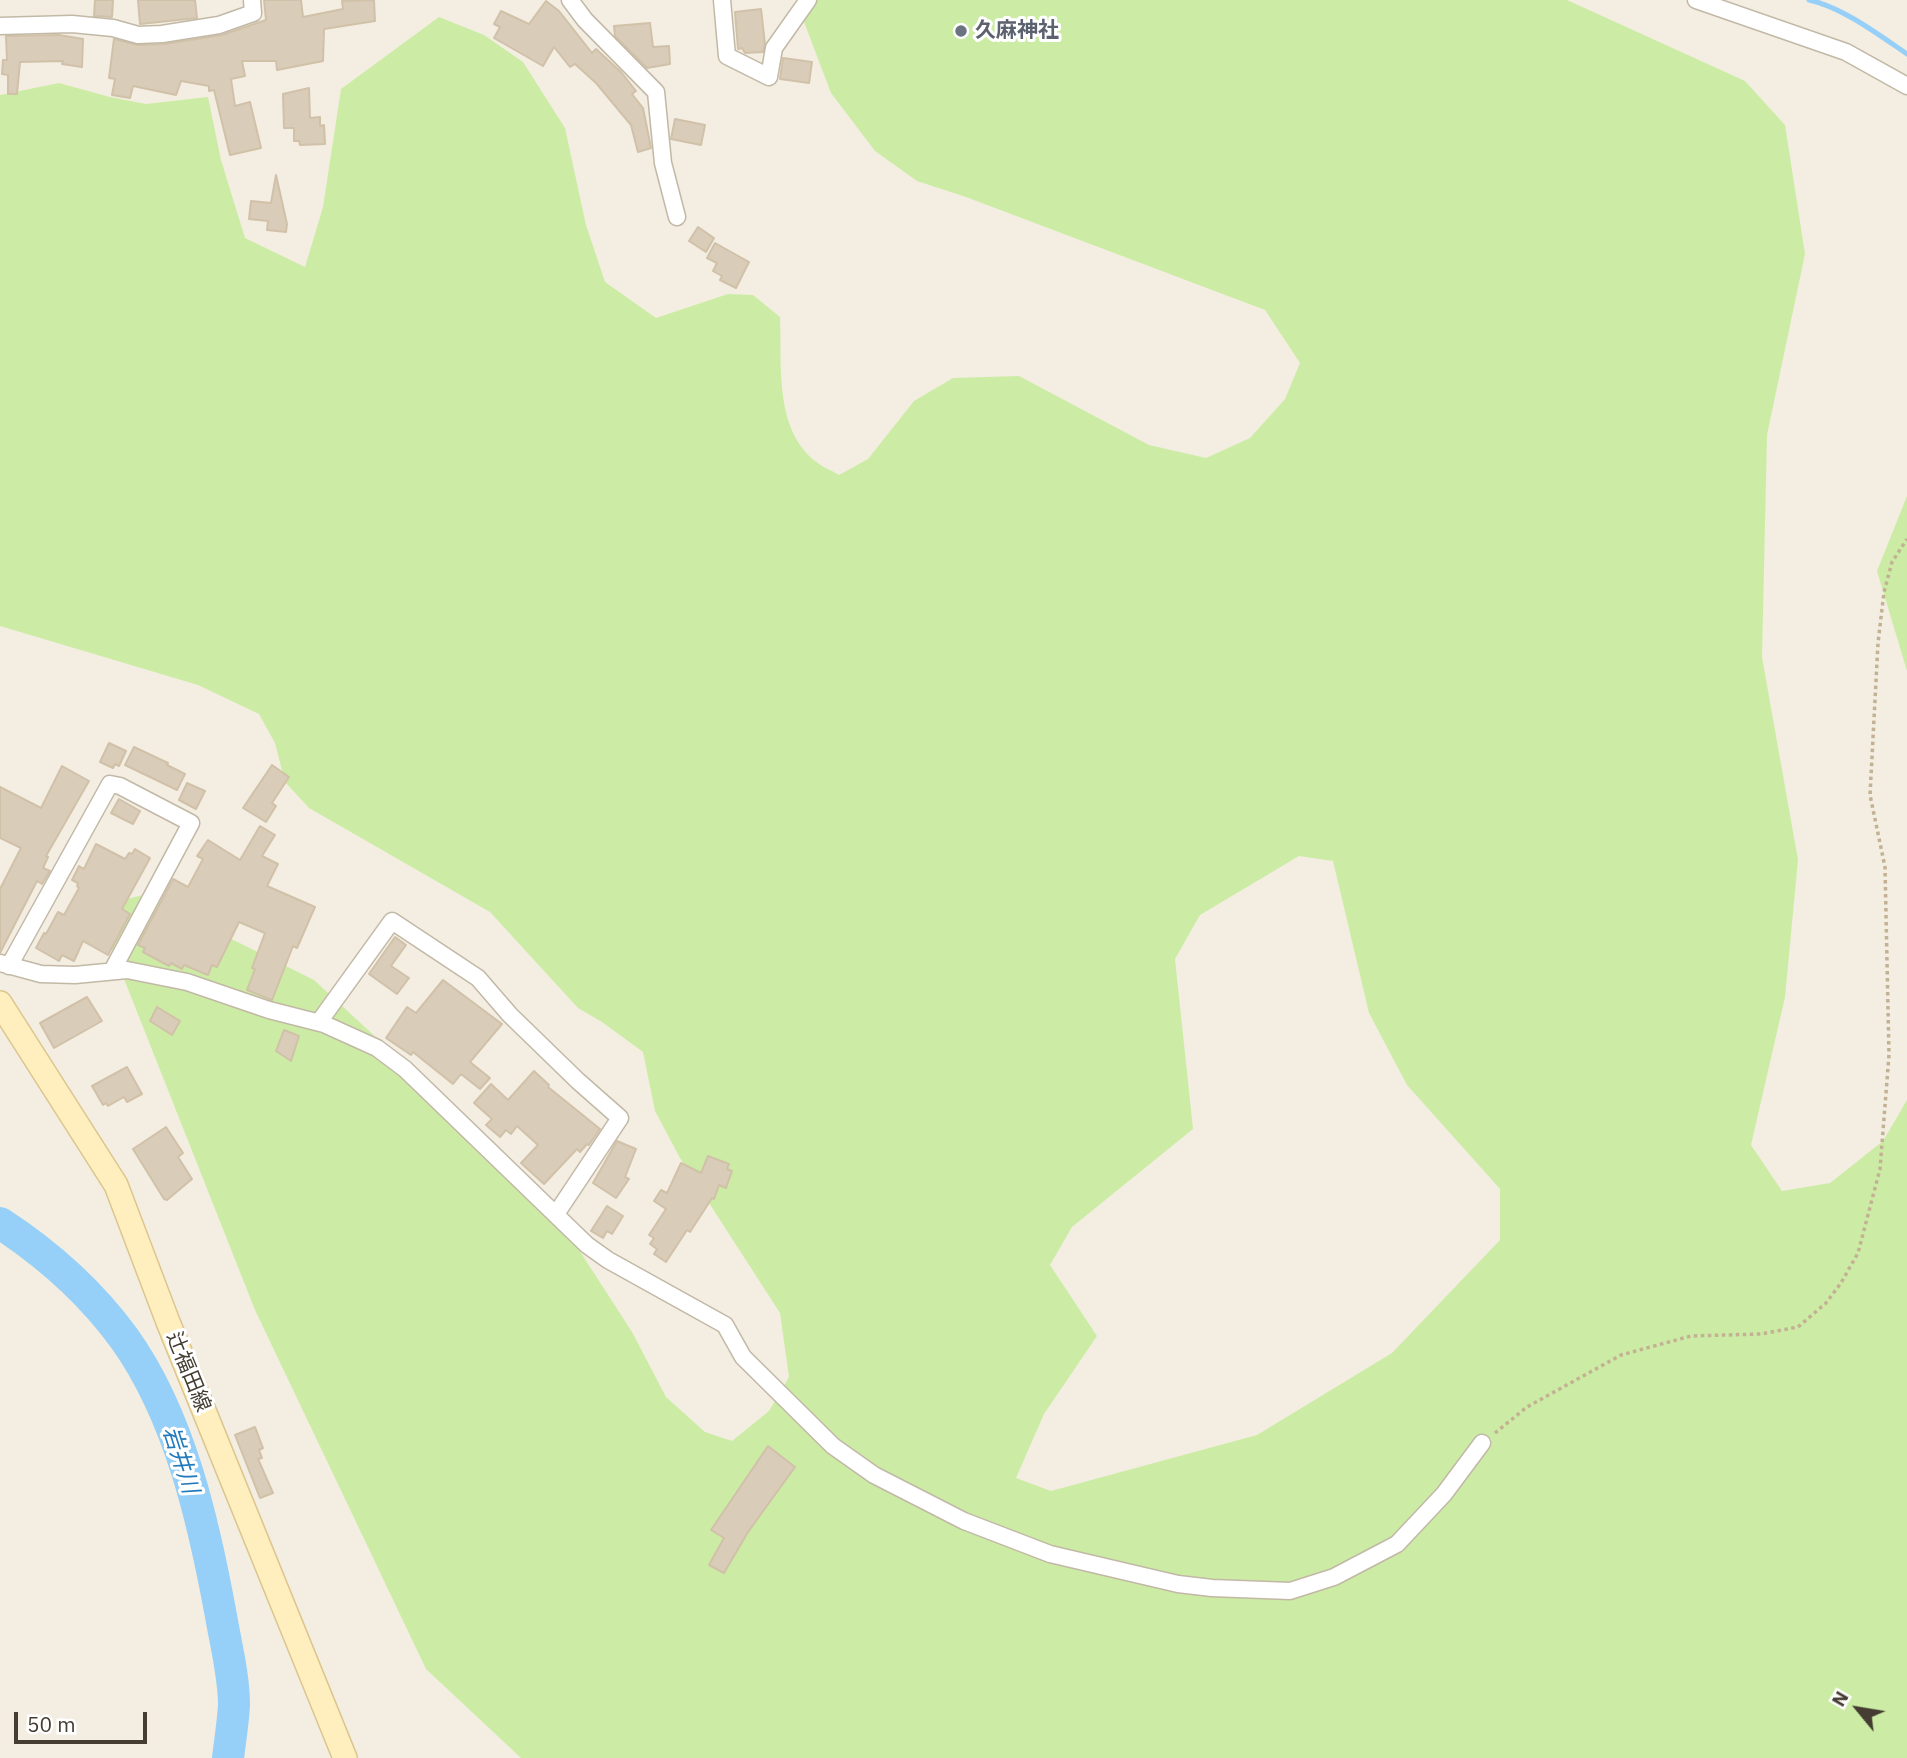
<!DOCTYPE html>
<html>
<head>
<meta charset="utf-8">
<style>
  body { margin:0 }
  #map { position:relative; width:1907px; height:1758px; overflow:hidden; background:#f3eee1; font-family:"IBM Plex Sans",sans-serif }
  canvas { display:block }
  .north { position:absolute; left:1823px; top:1674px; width:70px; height:70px; -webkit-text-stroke:5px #fff; paint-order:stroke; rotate:300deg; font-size:19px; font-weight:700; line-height:28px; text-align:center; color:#453d32 }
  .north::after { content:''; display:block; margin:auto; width:24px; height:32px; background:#453d32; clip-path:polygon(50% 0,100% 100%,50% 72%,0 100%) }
  .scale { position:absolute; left:14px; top:1712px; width:133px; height:32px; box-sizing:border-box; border:4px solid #453d32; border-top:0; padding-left:9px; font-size:21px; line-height:24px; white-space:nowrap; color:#453d32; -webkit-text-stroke:5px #fff; paint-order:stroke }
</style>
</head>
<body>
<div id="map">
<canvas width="1907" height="1758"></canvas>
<div class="north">N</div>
<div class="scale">50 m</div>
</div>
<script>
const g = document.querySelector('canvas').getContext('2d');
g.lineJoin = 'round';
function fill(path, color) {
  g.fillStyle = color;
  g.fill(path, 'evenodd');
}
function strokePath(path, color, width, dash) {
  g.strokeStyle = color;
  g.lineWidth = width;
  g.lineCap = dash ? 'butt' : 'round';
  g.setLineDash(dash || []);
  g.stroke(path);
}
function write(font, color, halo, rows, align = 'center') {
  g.font = font + ' "IBM Plex Sans","Noto Sans JP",sans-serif';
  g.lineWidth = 6;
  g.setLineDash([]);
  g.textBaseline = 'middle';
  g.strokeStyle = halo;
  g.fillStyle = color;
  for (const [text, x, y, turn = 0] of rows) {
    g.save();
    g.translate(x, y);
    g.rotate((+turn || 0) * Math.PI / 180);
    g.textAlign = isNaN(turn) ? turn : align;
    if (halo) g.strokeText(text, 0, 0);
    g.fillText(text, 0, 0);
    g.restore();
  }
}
const green = new Path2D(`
  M 817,0 L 1567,0 L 1745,81 L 1785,125 L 1805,254 L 1767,435 L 1762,657 L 1798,860 L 1785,997 L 1751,1145 L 1782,1191 L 1830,1183 L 1883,1141 L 1907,1100 L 1907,1758 L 521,1758 L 426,1669 L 255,1310 L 109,941 L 119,901 L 143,895 L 314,980 L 539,1188 L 632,1332 L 666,1397 L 705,1432 L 732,1441 L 769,1411 L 789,1377 L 780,1313 L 680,1158 L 655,1111 L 643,1052 L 602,1022 L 578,1008 L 490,912 L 309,808 L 285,782 L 275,743 L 259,714 L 198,685 L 0,626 L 0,95 L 59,83 L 110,97 L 146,104 L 208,97 L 221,160 L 245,238 L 305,267 L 323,207 L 341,89 L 439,17 L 484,35 L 523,62 L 565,128 L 586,225 L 605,282 L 656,318 L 728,294 L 753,295 L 780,317 C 782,364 774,428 815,461 C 822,467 831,470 839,475 L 868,459 L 914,401 L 953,378 L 1019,376 L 1149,445 L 1206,458 L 1250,438 L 1285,399 L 1300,363 L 1265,310 L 966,197 L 917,181 L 875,151 L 831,93 L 804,22 ZM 1299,856 L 1333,861 L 1369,1013 L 1407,1085 L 1500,1189 L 1500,1240 L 1392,1353 L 1257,1435 L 1051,1491 L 1016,1478 L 1044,1414 L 1097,1336 L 1050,1265 L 1072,1227 L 1193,1129 L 1175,959 L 1200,915 Z
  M 1907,496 L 1907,671 L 1877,571 Z`);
const stream = new Path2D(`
  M 1809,0 C 1842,7 1879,35 1907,54`);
const river = new Path2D(`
  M 0,1223 C 46,1253 91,1293 124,1338 C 180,1416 204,1523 221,1616 C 226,1645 234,1676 234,1705 C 233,1723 230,1741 228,1758`);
const building = new Path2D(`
  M 95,0 L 113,0 L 112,17 L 94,16 Z
  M 138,0 L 195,0 L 197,18 L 140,24 Z
  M 264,0 L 301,0 L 303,17 L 343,9 L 342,1 L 374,0 L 375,21 L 324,29 L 323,61 L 277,70 L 276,61 L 242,61 L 245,76 L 231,79 L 235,106 L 250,102 L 261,148 L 230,155 L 214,90 L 209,91 L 209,86 L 181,81 L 176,95 L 133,86 L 130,98 L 112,95 L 115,79 L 109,78 L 114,39 L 138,45 L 164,44 L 222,35 L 266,20 Z
  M 546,1 L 559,11 L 592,53 L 596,49 L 621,72 L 636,91 L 632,94 L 643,108 L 651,148 L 638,152 L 631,125 L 596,83 L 575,64 L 570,67 L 554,47 L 543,66 L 494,38 L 500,27 L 494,24 L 501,11 L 529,24 Z
  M 761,9 L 765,44 L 763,52 L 745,53 L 742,48 L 738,49 L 735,12 Z
  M 650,23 L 653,47 L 669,46 L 670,64 L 647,68 L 615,36 L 614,26 Z
  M 59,35 L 83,39 L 82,67 L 62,64 L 63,61 L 20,62 L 17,94 L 8,94 L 8,75 L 2,74 L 3,60 L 7,60 L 6,36 Z
  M 783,58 L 812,62 L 809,83 L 780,79 Z
  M 309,88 L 310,118 L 320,117 L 320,126 L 324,125 L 325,144 L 300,145 L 299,141 L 294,141 L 294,128 L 284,128 L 283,94 Z
  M 675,119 L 705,125 L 701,145 L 671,139 Z
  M 276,175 L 287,224 L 286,232 L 267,230 L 268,221 L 249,219 L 251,201 L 271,203 Z
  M 698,227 L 714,238 L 706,252 L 689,241 Z
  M 715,243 L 749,262 L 736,288 L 720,280 L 722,276 L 713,271 L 717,263 L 707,258 Z
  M 109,743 L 126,751 L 119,766 L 115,764 L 113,768 L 100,762 Z
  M 134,747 L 168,763 L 167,765 L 185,774 L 177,790 L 125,765 Z
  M 272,765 L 289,777 L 272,803 L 276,806 L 266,822 L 243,808 Z
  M 62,766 L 89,781 L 46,856 L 48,857 L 43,868 L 50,871 L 42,884 L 37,881 L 0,953 L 0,889 L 21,848 L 0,838 L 0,787 L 41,808 Z
  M 187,783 L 205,791 L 196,809 L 179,800 Z
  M 119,799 L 140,811 L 133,824 L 111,813 Z
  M 260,826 L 275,835 L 262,856 L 278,864 L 267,886 L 315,907 L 297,948 L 293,946 L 272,1000 L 247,990 L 255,969 L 252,968 L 265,933 L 239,922 L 217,967 L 212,965 L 208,975 L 184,965 L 182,969 L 171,963 L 169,966 L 143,952 L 145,948 L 138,945 L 173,879 L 188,887 L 203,859 L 197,856 L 208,840 L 240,860 Z
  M 96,844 L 125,859 L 129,853 L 132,854 L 135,849 L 150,858 L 122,909 L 130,914 L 108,955 L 83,941 L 74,961 L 62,955 L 59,961 L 36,948 L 44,933 L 46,934 L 58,912 L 64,915 L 79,888 L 77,886 L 78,883 L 72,880 L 79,866 L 84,869 Z
  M 395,937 L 406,945 L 391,966 L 409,978 L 397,994 L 369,974 Z
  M 443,980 L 502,1024 L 470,1062 L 490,1078 L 480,1089 L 461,1074 L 453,1084 L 413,1052 L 411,1055 L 386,1038 L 407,1007 L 416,1013 Z
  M 87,997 L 102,1021 L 54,1048 L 40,1023 Z
  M 157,1007 L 180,1021 L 172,1035 L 150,1021 Z
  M 284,1030 L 299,1036 L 291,1061 L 276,1051 Z
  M 127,1067 L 142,1094 L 127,1102 L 124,1097 L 108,1106 L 106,1103 L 103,1105 L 92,1086 Z
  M 534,1071 L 549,1085 L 548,1087 L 600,1129 L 589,1145 L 587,1144 L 580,1152 L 577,1149 L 544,1184 L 521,1163 L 538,1145 L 517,1126 L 511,1134 L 506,1130 L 500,1137 L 486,1125 L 492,1119 L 474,1103 L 491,1084 L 508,1100 Z
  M 166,1127 L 183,1153 L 178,1157 L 192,1179 L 167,1200 L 164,1199 L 133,1149 Z
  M 617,1141 L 636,1149 L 625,1177 L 629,1179 L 616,1198 L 593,1183 Z
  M 708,1156 L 729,1164 L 727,1169 L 732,1171 L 726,1188 L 719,1185 L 714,1199 L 712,1198 L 690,1232 L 687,1230 L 666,1262 L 654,1254 L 657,1249 L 650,1244 L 654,1238 L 649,1235 L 666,1209 L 654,1201 L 661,1190 L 667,1193 L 681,1163 L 701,1173 Z
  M 607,1206 L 623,1216 L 612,1234 L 607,1231 L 603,1238 L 591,1231 Z
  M 255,1427 L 263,1448 L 259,1450 L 262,1458 L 258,1459 L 273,1493 L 260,1498 L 235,1435 Z
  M 768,1446 L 795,1467 L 748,1532 L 724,1573 L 709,1565 L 724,1538 L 711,1530 Z`);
const path = new Path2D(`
  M 1495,1433 L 1527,1407 L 1621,1355 L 1691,1336 L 1761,1334 L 1798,1327 L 1826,1303 L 1841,1283 L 1858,1253 L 1880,1169 L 1889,1055 L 1885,867 L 1870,795 L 1878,643 L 1884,592 L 1892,562 L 1907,539`);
const street = new Path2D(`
  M 570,0 L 585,20 L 656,92 L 663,163 L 677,217
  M 722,0 L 727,56 L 769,77 L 774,48 L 808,0
  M 1696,0 L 1846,52 L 1907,86
  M 0,26 L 72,24 L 113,28 L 138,35 L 162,34 L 219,25 L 253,13 L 252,0
  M 0,963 L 41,974 L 75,975 L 127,970 L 187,982 L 269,1010 L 324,1024 L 377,1048 L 405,1069 L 587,1245 L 608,1260 L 725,1325 L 743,1357 L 833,1446 L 874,1475 L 964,1521 L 1050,1554 L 1178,1584 L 1212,1588 L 1290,1591 L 1334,1577 L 1397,1544 L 1444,1494 L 1482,1443
  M 9,966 L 110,784 L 120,786 L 191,823 L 112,971
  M 319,1022 L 392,921 L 478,978 L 510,1015 L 578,1081 L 620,1118 L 556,1214`);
const secondary = new Path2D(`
  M 0,1003 L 116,1185 L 168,1322 L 345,1758`);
const markers = [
  [961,31,7,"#6b7280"]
];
const worshipNames = [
  ["久麻神社",975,31]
];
const streetNames = [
  ["辻福田線",188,1372,68]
];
const waterNames = [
  ["岩井川",180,1460,72]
];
fill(green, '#cceca5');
strokePath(stream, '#96d0f8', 5);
strokePath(river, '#96d0f8', 32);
fill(building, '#d9ccb9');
strokePath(building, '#d1c1a8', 2);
strokePath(street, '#c2b8a6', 19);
strokePath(secondary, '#dbc68d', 26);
strokePath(path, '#c2b193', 3.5, [3.5, 3.5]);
strokePath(street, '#fff', 16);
strokePath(secondary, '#ffefbf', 23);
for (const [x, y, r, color] of markers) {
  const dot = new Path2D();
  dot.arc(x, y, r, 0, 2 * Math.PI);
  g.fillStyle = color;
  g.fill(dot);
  strokePath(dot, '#fff', 2.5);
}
write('bold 21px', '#5b616d', '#fff', worshipNames, 'left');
write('21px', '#453d32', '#fff', streetNames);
write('italic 23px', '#207abb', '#fff', waterNames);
</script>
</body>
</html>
